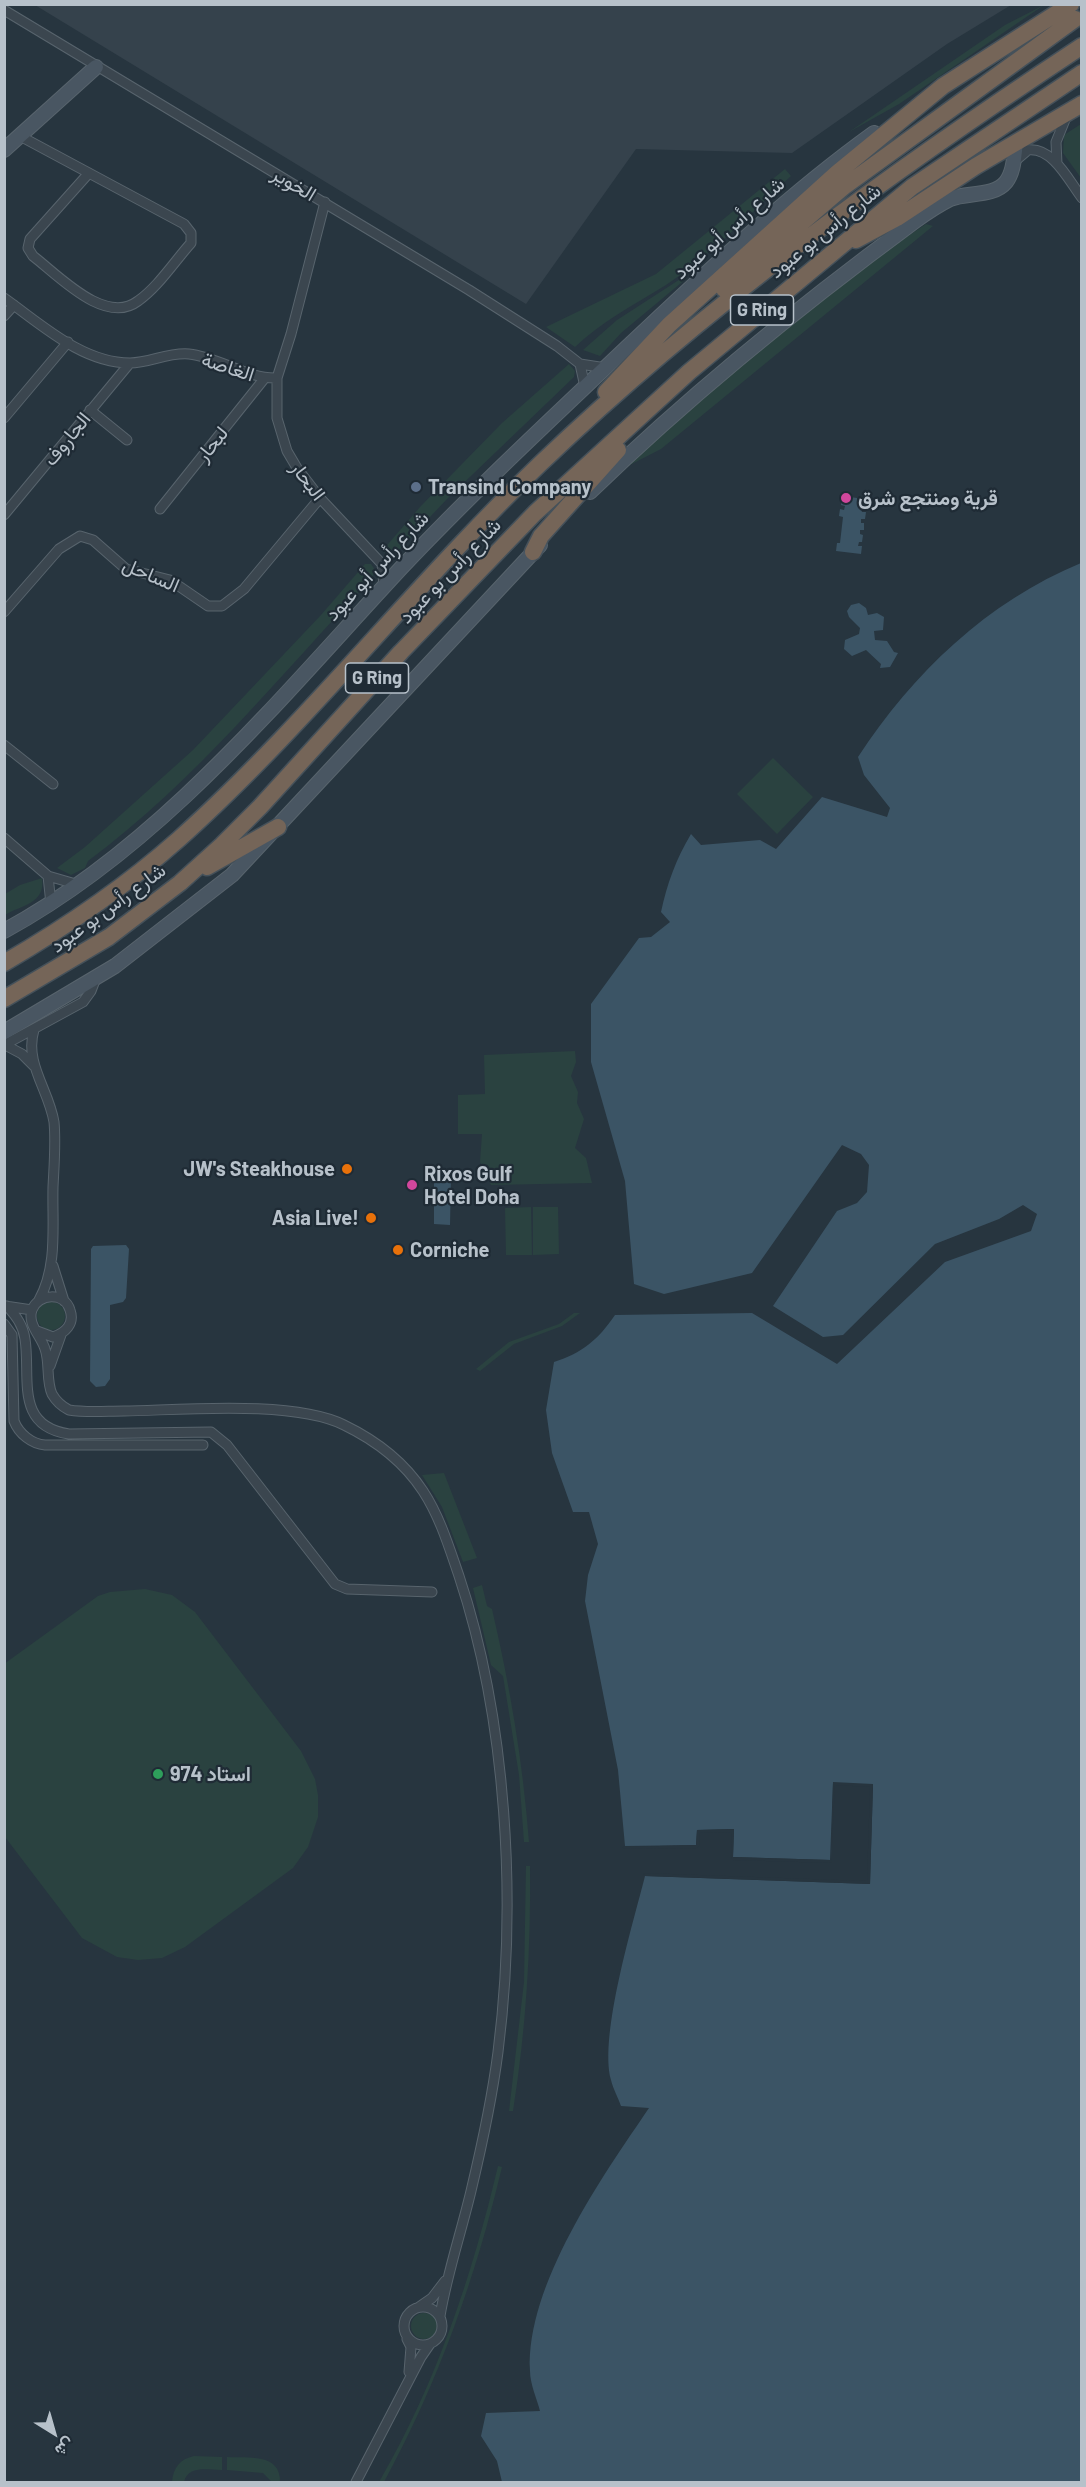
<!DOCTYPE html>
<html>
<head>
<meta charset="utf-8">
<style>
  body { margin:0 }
  #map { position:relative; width:1086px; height:2487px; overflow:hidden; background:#27353f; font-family:Barlow,Vazirmatn,sans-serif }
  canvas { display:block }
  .frame { position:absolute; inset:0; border:6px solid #b7c1ca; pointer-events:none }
  .north { position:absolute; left:24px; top:2403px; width:60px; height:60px; -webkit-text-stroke:4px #1f2b35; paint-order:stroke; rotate:143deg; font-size:16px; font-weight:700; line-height:24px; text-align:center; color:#b7c1ca }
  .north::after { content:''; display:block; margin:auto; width:21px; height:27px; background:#b7c1ca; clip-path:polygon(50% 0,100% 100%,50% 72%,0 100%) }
</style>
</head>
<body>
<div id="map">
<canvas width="1086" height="2487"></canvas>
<div class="frame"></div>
<div class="north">ش</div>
</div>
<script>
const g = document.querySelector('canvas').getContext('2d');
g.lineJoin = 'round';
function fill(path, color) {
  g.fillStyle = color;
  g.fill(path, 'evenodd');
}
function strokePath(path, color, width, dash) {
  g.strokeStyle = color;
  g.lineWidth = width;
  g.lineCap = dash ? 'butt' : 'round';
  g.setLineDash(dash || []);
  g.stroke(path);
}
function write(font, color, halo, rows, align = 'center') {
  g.font = font + ' Barlow,Vazirmatn,sans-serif';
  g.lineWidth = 4.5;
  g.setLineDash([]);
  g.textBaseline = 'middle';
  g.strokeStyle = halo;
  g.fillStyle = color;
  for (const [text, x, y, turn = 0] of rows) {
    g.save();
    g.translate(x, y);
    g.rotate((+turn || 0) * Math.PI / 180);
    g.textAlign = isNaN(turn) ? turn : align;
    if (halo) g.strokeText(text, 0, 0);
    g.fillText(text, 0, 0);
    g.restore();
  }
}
const airport = new Path2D(`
  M 35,5 L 1011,5 L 947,44 L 792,153 L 636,149 L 526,304 Z`);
const green = new Path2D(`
  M 1044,5 L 899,104 L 849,132 L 1005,25 Z
  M 1081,124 L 1081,178 L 1063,153 L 1064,135 Z
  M 785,169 L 791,176 C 751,213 711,255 666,285 C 634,305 602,321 575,347 L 546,327 L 656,274 Z
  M 926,224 L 933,226 L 661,449 L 626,467 L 745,360 L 881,254 Z
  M 685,276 L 687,278 L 621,333 L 600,356 L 583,350 L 617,320 Z
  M 569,364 L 575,371 L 574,377 L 447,499 L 398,551 L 389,555 L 382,551 L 420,507 L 502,423 Z
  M 365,564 L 371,564 L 375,570 L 372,578 C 280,675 196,781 88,861 L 85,868 L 71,875 L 57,868 L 85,847 L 193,750 L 321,615 Z
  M 773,758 L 813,797 L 777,834 L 737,794 Z
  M 42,878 C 46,904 21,905 5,915 L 5,894 L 20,885 Z
  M 575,1051 L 576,1062 L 571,1076 L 578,1092 L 577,1103 L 584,1119 L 575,1148 L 586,1158 L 592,1183 L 491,1185 L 480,1162 L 482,1134 L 458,1134 L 458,1095 L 485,1094 L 484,1055 Z
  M 531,1207 L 532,1255 L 506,1255 L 505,1208 Z
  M 533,1207 L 558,1207 L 559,1254 L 533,1255 Z
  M37 1316a14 14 0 1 1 28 0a14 14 0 1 1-28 0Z
  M 574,1313 L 580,1313 L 562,1326 L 514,1344 L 480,1371 L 476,1369 L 509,1342 L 559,1324 Z
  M 444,1473 L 477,1558 L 463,1562 L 442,1507 L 422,1475 Z
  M 482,1585 L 487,1606 L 492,1609 C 510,1686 523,1763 529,1842 L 524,1842 L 519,1775 L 503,1676 L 491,1665 L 473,1588 Z
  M 145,1589 L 172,1595 L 195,1612 L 301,1751 L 315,1779 L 318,1795 L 318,1817 L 308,1847 L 293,1868 L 185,1947 L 162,1958 L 138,1960 L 117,1957 L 82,1938 L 5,1837 L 4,1664 L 98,1596 L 110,1592 Z
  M 526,1866 L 530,1866 C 531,1949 526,2030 513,2111 L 509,2111 L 524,1982 Z
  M 498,2166 L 502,2167 C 476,2277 438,2383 384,2482 L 379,2482 C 436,2384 472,2276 498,2166 Z
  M411 2326a13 13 0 1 1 26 0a13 13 0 1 1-26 0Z
  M 194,2456 L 222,2457 L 222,2470 C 208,2470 188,2465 184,2482 L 172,2482 C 173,2468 180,2459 194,2456 Z
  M 227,2457 C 247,2458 281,2453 280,2482 L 272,2482 L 263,2473 L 227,2470 Z`);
const water = new Path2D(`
  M 842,496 L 857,498 L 862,512 L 866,512 L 865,519 L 861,519 L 861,523 L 864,523 L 864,530 L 860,530 L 860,534 L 863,535 L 862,542 L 859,542 L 858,546 L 862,546 L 861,554 L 836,551 L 837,543 L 840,543 L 843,517 L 839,516 L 840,509 L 844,510 L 845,506 L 841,505 Z
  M 1081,563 L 1081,2482 L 502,2482 L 497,2461 L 481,2436 L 486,2413 L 540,2411 C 537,2399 530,2384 530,2371 C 526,2285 602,2177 649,2108 L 621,2106 C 618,2097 613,2089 611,2080 C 599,2035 633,1924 645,1876 L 870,1884 L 873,1785 L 833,1783 L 831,1860 L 733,1857 L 734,1829 L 697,1830 L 696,1845 L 625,1846 L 618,1770 L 585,1601 L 588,1575 L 598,1544 L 589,1512 L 573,1512 L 552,1453 L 546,1410 L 554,1362 C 582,1353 598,1340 615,1315 L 752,1313 L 837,1364 L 945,1262 L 1031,1231 L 1037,1214 L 1023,1205 L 999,1219 L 935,1244 L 843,1335 L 823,1337 L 773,1306 L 837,1211 L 857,1203 L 867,1192 L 869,1165 L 861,1154 L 842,1145 L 752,1273 L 664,1294 L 634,1284 L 625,1181 L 591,1062 L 591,1004 L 639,938 L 651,937 L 670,922 L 661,912 C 667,884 676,859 691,834 L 701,845 L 760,840 L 776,849 L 822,797 L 887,817 L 890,808 L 864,775 L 858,757 C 913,673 987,602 1081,563 Z
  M 859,603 L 866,608 L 868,615 L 877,613 L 884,617 L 883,630 L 874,631 L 875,640 L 887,641 L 894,652 L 898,653 L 890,667 L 880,668 L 881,664 L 866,650 L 852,656 L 844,649 L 845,640 L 859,634 L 860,628 L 849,617 L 847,611 L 851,605 Z
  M 434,1175 L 451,1175 L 450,1225 L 434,1224 Z
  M 126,1245 L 129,1249 L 126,1298 L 123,1302 L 110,1305 L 110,1379 L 105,1386 L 96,1387 L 90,1381 L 91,1249 L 93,1246 Z`);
const pier = new Path2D(`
  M 833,1782 L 873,1784 L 870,1884 L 645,1876 L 643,1873 L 867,1881 L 870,1787 L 835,1785 L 831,1863 L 732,1860 L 731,1832 L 700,1833 L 699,1846 L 697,1848 L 625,1849 L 622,1847 L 696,1845 L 697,1830 L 734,1829 L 733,1857 L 830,1860 Z`);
const street = new Path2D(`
  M 4,10 L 469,290 L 557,346 L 580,364 L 606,368
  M 20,136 L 184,224 L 191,233 L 191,243 C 174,262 158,287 138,301 C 105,326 58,275 33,256 L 28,248 L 30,239 L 89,173
  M 1015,161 L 1028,150 C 1053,147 1069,181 1082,198
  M 1057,164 L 1056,142 L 1067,115
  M 325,202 L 291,334 L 277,378 L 277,418 L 287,451 L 297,468 L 320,498 L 382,564 L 384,586
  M 4,298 C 41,324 82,363 130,363 C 150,363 168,352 189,354 C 219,357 247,379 277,378
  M 4,316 L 14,305
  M 580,364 L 585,387
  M 90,410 L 127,440
  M 4,418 L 68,342
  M 160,509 L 264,379
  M 4,515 L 130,363
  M 4,612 L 59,549 L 80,536 L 93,540 L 126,569 L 170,580 L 208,606 L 222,606 L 244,589 L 320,498
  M 4,745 L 53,784
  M 4,838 L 48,876 L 79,885
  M 48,876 L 51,904
  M 34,1030 C 24,1063 49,1090 54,1122 C 56,1143 54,1166 53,1187 C 52,1224 58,1266 39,1300
  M 4,1045 L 83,1002 L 91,991 L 96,978
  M 5,1045 L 22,1054 L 34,1066
  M 53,1266 L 64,1301
  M 5,1306 L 32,1310
  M 7,1306 C 16,1316 23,1325 25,1339 C 31,1377 14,1426 69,1434 L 211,1432 L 227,1445 L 335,1584 L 347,1589 L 432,1592
  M 4,1324 L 12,1335 L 14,1421 C 19,1434 32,1444 45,1445 L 203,1445
  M 37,1331 L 53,1337 C 65,1333 75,1324 70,1310 C 65,1292 38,1293 32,1310 C 27,1324 41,1336 45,1349 C 50,1363 46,1381 52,1394 C 56,1401 61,1406 69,1410 C 87,1413 106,1411 124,1411 C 182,1410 293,1400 344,1425 C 375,1440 404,1462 423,1491 C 440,1517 449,1547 459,1576 C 507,1720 517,1902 498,2052 C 492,2099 482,2145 471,2191 C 461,2233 447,2274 440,2316
  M 50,1366 L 61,1335
  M404 2326a19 19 0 1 1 38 0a19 19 0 1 1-38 0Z
  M 419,2307 L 432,2298 L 445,2281
  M 407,2339 L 411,2347 L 409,2372
  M 356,2482 L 421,2357 L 430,2344`);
const secondary = new Path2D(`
  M 4,150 L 96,67
  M 590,492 C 692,393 801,305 915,221 C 926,213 938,205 950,199 C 967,192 994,197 1006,182 C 1014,172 1014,156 1016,143
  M 4,931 C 162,845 281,697 402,567 C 473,492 548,422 623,351 C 704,275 784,198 874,133
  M 4,1032 L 115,966 L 232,875 L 540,545`);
const highway = new Path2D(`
  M 856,240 L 897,218 L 976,166 L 1082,104
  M 724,289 L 845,186 L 1075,19
  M 606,392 L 669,325 L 837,173 L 943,86 L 1071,4
  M 533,552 L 541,536 L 618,450
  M 207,867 L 278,827
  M 4,963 C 66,927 125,887 179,839 C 308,723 415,584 540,464 C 705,306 891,172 1082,46
  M 4,999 L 109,937 L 180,883 L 222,845 L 260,807 L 401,652 L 535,513 L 689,372 L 912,187 L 1082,73`);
const markers = [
  [416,487,6,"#5c6f8a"],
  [846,498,6,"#d1479c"],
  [347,1169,6,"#e8710a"],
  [412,1185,6,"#d1479c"],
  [371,1218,6,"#e8710a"],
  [398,1250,6,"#e8710a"],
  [158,1774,6,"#2e9e5b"]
];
const shields = [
  [762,310,63],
  [377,678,63]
];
const shieldNames = [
  ["G Ring",762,310],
  ["G Ring",377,678]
];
const streetNames = [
  ["الخوير",294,184,31],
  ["شارع رأس أبو عبود",729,228,-42],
  ["شارع رأس بو عبود",825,231,-39],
  ["الغاصة",228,367,18],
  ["الجاروف",67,439,-51],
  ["لبحار",212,444,-51],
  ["البحار",308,481,53],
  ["شارع رأس أبو عبود",377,566,-47],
  ["شارع رأس بو عبود",450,571,-46],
  ["الساحل",151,575,23],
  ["شارع رأس بو عبود",108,908,-36]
];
const poiNames = [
  ["Transind Company",428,487],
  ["قرية ومنتجع شرق",858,498],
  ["JW's Steakhouse",335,1169,"right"],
  ["Rixos Gulf",424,1174],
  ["Hotel Doha",424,1197],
  ["Asia Live!",359,1218,"right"],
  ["Corniche",410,1250],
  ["استاد 974",170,1774]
];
fill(airport, '#35424c');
fill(green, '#2a4240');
fill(water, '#3b5465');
fill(pier, '#27353f');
strokePath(street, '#58646d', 11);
strokePath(secondary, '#58646d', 16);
strokePath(highway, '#45515a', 19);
strokePath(street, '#3b464f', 9);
strokePath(secondary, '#495662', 14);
strokePath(highway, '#756558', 16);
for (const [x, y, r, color] of markers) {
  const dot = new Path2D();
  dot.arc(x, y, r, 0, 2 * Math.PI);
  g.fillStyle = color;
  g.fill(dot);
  strokePath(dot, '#1f2b35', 2);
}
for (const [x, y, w] of shields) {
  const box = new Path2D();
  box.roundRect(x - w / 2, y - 15, w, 30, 4.5);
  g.fillStyle = '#1f2b35';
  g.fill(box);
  strokePath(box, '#b7c1ca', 1.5);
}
write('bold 18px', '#b7c1ca', null, shieldNames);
write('20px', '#b7c1ca', '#1f2b35', streetNames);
write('bold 20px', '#b7c1ca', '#1f2b35', poiNames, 'left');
</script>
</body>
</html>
